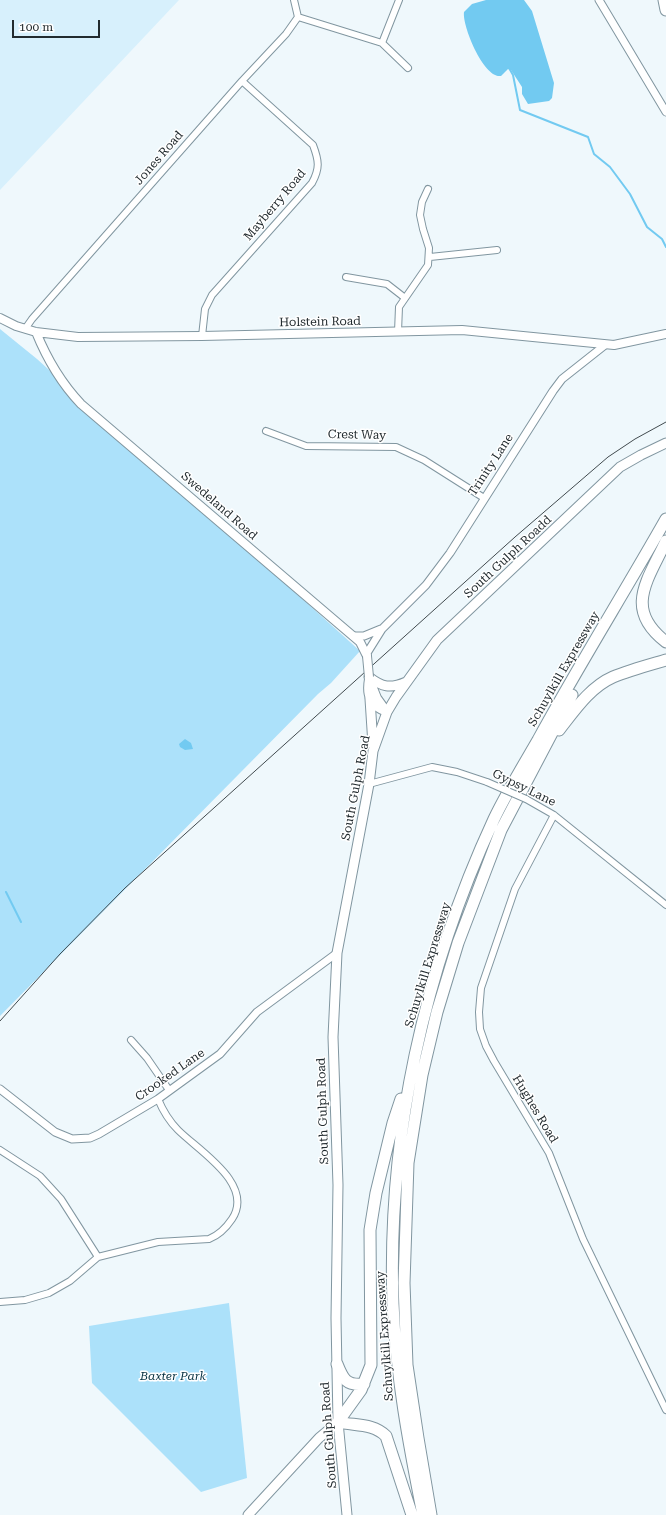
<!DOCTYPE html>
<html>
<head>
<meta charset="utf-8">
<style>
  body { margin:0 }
  #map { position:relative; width:666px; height:1515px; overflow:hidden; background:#eff8fc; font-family:"Roboto Serif",serif }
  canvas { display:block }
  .scale { position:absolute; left:12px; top:20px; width:88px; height:18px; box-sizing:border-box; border:2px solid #222b2f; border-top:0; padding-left:5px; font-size:12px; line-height:14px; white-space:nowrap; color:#222b2f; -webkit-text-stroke:3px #fff; paint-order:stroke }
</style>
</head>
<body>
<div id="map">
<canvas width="666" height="1515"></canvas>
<div class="scale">100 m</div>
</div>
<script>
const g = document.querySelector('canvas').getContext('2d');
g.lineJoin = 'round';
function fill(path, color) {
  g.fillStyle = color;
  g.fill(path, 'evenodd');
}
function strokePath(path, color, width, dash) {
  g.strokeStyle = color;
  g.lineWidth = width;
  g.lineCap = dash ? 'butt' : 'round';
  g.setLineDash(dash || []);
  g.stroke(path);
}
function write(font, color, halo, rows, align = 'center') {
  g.font = font + ' "Roboto Serif",serif';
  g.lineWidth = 3;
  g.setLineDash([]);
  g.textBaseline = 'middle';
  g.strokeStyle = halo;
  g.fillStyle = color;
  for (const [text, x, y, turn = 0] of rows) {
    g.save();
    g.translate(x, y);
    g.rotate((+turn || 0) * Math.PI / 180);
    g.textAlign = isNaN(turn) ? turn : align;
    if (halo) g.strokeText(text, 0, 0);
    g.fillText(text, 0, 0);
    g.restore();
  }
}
const built = new Path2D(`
  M 0,0 L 179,0 L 0,190 Z`);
const green = new Path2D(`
  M 0,329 L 37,359 L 360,651 L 331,683 L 318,694 L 0,1016 Z
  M 229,1303 L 247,1478 L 201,1492 L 92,1383 L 89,1326 Z`);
const water = new Path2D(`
  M 486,0 L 524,0 L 532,11 L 554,83 L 552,98 L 549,101 L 528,104 L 522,94 L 522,87 L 511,70 L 508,69 L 501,76 C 484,79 462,26 464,12 L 472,4 Z
  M 185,739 L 191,743 L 193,749 L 185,750 L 180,747 L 179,744 Z`);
const stream = new Path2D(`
  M 509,68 L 513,75 L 520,110 L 588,137 L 594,154 L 610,167 L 630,194 L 647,227 L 662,239 L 666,247
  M 6,892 L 21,922`);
const minor = new Path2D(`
  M 298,17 L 382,43 L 408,68
  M 382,43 L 399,0
  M 430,257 L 497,250
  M 346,277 L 387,284 L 405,298
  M 25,329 L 32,319 L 242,81 L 286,34 L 298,17 L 294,0
  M 398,332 L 399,307 L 428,265 L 429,248 L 423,229 L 420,215 L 422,202 L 428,189
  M 202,336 L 205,309 L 212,295 L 312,183 C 320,168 319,161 313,145 L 242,81
  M 266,431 L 306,446 L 396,447 L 424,460 L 484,498
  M 369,784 L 432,767 L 457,772 L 487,782
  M 526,799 L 554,815 L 666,905
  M 554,815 L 515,889 L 481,988 L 479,1012 L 480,1029 L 486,1046 L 494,1061 L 549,1153 L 583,1239 L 666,1410
  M 131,1040 L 147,1058 L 169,1090
  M 0,1150 L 40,1176 L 61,1199 L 98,1257
  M 0,1302 L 25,1300 L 49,1293 L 70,1281 L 98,1257 L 158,1242 L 209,1239 C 219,1235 226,1228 232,1219 C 255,1184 199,1151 178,1130 C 169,1121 163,1111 158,1099`);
const tertiary = new Path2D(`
  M 599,0 L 666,112
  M 353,636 L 364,636 L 381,629
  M 367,653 L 382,629 L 426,585 L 450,553 L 553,391 L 562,379 L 605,345
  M 0,1089 L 55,1132 L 72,1139 L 90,1138 L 99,1134 L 158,1099 L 220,1054 L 257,1012 L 337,953`);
const secondary = new Path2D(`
  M 0,318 L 16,326 L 36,332 L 78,337 L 202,336 L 462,330 L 614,345 L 666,334
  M 36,332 C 47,359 61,383 81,404 L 360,642 L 367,656
  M 369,678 L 377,698 L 387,712
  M 369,679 C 366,696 370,706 387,712`);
const primary = new Path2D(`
  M 369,677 C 382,687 390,689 406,682
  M 370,699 L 373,745
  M 248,1515 L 319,1438 L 338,1422
  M 347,1515 L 338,1422 L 336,1318 L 338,1185 L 333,1037 L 337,953 L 369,784 L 373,751 L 387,712 L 396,697 L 437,640 L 620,467 L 641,455 L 666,443`);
const motorway = new Path2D(`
  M 664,0 L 666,10
  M 666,541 C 648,580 623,609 666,642
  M 559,730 C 574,711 590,687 613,677 C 630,670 649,665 666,660
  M 401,1099 L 393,1123 L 376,1193 L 370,1230 L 371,1365 L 361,1390 L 338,1422 C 355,1426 373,1423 386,1436 L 412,1515
  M 337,1364 C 343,1379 346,1386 364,1384
  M 423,1515 C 409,1445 396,1376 393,1304 C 387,1137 424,970 494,819 C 507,792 523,766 538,740 C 579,665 624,593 666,519
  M 431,1515 L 418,1438 L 407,1365 L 404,1283 L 408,1163 L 422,1075 L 437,1012 L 458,943 L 501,830 L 572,695`);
const tram = new Path2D(`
  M 0,1021 L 60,954 L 125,888 L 515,537 L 608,457 L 635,439 L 666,422`);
const minorBridge = new Path2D(`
  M 487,782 L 526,799`);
const secondaryBridge = new Path2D(`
  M 367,656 L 369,677`);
const streetNames = [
  ["Jones Road",159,158,-49],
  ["Mayberry Road",275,205,-50],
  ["Holstein Road",320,322,-1],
  ["Crest Way",357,435,1],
  ["Trinity Lane",491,465,-57],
  ["Swedeland Road",219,506,41],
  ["South Gulph Roadd",508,557,-43],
  ["Schuylkill Expressway",564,669,-60],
  ["South Gulph Road",356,788,-79],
  ["Gypsy Lane",524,788,26],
  ["Schuylkill Expressway",428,965,-73],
  ["Crooked Lane",170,1075,-35],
  ["Hughes Road",535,1109,59],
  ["South Gulph Road",323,1111,-92],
  ["Schuylkill Expressway",385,1336,-94],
  ["South Gulph Road",329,1435,-94]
];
const parkNames = [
  ["Baxter Park",173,1376]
];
fill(built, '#d7f0fc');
fill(green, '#ace1fa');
fill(water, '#72caf1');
strokePath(stream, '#72caf1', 2);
strokePath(minor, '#8196a0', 8);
strokePath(tertiary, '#8196a0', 9);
strokePath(secondary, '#8196a0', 10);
strokePath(primary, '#8196a0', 11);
strokePath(motorway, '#8196a0', 13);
strokePath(minor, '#fff', 6);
strokePath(tertiary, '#fff', 7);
strokePath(secondary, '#fff', 8);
strokePath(primary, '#fff', 9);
strokePath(motorway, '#fff', 11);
strokePath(tram, '#414a4e', 1);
strokePath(minorBridge, '#8196a0', 8, []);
strokePath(secondaryBridge, '#8196a0', 10, []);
strokePath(minorBridge, '#fff', 6);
strokePath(secondaryBridge, '#fff', 8);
write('12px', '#222b2f', '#fff', streetNames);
write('italic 12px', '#063141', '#fff', parkNames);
</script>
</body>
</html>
